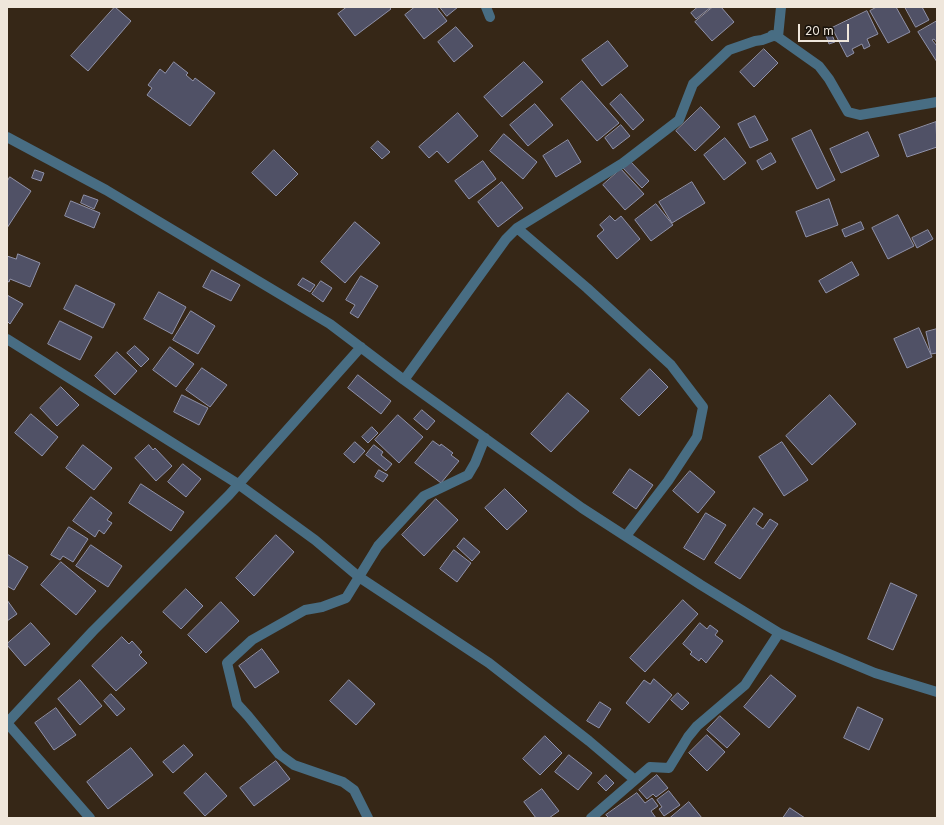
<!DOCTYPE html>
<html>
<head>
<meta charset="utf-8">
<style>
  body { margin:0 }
  #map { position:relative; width:944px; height:825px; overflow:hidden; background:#362717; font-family:Inter,sans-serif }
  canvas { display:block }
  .frame { position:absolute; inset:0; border:8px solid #efe6db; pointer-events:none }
  .scale { position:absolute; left:798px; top:24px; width:51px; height:18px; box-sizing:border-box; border:2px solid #efe6db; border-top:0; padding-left:5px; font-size:12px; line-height:14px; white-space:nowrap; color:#efe6db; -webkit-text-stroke:3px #18120b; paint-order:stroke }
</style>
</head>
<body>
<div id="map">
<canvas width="944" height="825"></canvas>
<div class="frame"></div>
<div class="scale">20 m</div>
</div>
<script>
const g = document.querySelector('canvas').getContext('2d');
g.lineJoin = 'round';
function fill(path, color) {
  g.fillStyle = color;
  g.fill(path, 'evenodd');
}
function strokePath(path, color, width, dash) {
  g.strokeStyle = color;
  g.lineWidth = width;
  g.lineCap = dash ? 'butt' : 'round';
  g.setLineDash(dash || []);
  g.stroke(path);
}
const building = new Path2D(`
  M 115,7 L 131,21 L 88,71 L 71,56 Z
  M 347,7 L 389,7 L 391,9 L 355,36 L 338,14 Z
  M 415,7 L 436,7 L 447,21 L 424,39 L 405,15 Z
  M 440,7 L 458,7 L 447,16 Z
  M 698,7 L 711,7 L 696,19 L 691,13 Z
  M 713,7 L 721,7 L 734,22 L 712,41 L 695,22 Z
  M 877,7 L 896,7 L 910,32 L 888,43 L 870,11 Z
  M 905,7 L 922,7 L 929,20 L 916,27 Z
  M 867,11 L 878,34 L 867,39 L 870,46 L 864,49 L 862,44 L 852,49 L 854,53 L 847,57 L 832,28 Z
  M 937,21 L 937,43 L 934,39 L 932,40 L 937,46 L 937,62 L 918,32 Z
  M 456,27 L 473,46 L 454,62 L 438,42 Z
  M 829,28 L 835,42 L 829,44 L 824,30 Z
  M 608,41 L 628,66 L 602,86 L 582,60 Z
  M 764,49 L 778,63 L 754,87 L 740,72 Z
  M 174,62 L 188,73 L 186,75 L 193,81 L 195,78 L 215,93 L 190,126 L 147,95 L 152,88 L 148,85 L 160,69 L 165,73 Z
  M 524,62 L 543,82 L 502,117 L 484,97 Z
  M 582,81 L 619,123 L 597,141 L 561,99 Z
  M 621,94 L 644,120 L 633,130 L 610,104 Z
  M 535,104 L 553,125 L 528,146 L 510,125 Z
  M 701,107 L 720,127 L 695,151 L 676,131 Z
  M 458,113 L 478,136 L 448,163 L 437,151 L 429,158 L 419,147 Z
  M 755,116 L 768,140 L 750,148 L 738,124 Z
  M 936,122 L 937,147 L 907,157 L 899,135 Z
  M 621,125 L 630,136 L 613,149 L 605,138 Z
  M 811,130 L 835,180 L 817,189 L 792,139 Z
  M 868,132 L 879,156 L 841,173 L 830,149 Z
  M 504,134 L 537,162 L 523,179 L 490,151 Z
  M 725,138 L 746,163 L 724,180 L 704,155 Z
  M 568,140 L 581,162 L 556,177 L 543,156 Z
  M 378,141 L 390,152 L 382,159 L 371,148 Z
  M 274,150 L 298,174 L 276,196 L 252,173 Z
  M 771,153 L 776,162 L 762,170 L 757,161 Z
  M 483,161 L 496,179 L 469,199 L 455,181 Z
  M 630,161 L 649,181 L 642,188 L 623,168 Z
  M 621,169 L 644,194 L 625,210 L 603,185 Z
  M 35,170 L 44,173 L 41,181 L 32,178 Z
  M 10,177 L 31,191 L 7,228 L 7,182 Z
  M 502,182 L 523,208 L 498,227 L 478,202 Z
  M 692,182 L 705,203 L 672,223 L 659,202 Z
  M 84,195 L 98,200 L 94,209 L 81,203 Z
  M 829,199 L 838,225 L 806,237 L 796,212 Z
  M 71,201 L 100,213 L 94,228 L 65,216 Z
  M 656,204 L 673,225 L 651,241 L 635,220 Z
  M 898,215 L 914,246 L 888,259 L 872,228 Z
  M 610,216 L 615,221 L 621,216 L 640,239 L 617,259 L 597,236 L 604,230 L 600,225 Z
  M 355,222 L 380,243 L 345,283 L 321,262 Z
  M 861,222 L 864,229 L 845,237 L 842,230 Z
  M 928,230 L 933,239 L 917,248 L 912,238 Z
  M 18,254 L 40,263 L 30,287 L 10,279 L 9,282 L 7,281 L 7,256 L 16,259 Z
  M 852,262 L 859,275 L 826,293 L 819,281 Z
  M 212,270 L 240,285 L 231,301 L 203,287 Z
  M 361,276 L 378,286 L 358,318 L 350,313 L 355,305 L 346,300 Z
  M 303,278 L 315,285 L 310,292 L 298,285 Z
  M 321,281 L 332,288 L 323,302 L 312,294 Z
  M 76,285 L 115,304 L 103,328 L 64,309 Z
  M 159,292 L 186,307 L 172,334 L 144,319 Z
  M 7,295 L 23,304 L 10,324 L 7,321 Z
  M 191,311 L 215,326 L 198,354 L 173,340 Z
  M 60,321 L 92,337 L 80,360 L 48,344 Z
  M 919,328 L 932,357 L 907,368 L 894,339 Z
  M 937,329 L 937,353 L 931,354 L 926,332 Z
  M 135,346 L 149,359 L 141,367 L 127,353 Z
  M 170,347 L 194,364 L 176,387 L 153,370 Z
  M 117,352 L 137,371 L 115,395 L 95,376 Z
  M 202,368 L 227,385 L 210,407 L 186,390 Z
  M 650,369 L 668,387 L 639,416 L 621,399 Z
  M 358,375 L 391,401 L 381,414 L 348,388 Z
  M 61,387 L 79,405 L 57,426 L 40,408 Z
  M 568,393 L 589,411 L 551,452 L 531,434 Z
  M 182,395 L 208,408 L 199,425 L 174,412 Z
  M 830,395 L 856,424 L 812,465 L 786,436 Z
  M 422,410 L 435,421 L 427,430 L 414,419 Z
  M 31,414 L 58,437 L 42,456 L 15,433 Z
  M 398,415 L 423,437 L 399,463 L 375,440 Z
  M 372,427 L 378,433 L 368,443 L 362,437 Z
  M 433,441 L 440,446 L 441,444 L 453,453 L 451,455 L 459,461 L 441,483 L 415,463 Z
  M 355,442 L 365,451 L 354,463 L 344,454 Z
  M 782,442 L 808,480 L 784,496 L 759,457 Z
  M 83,445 L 112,468 L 94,490 L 66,468 Z
  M 149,445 L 153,450 L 155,448 L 172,466 L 156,481 L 135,458 Z
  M 374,445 L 383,452 L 381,455 L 392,464 L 386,471 L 366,455 Z
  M 183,464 L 201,479 L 186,497 L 168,482 Z
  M 630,469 L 653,485 L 636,509 L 613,493 Z
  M 379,470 L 388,475 L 383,482 L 375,477 Z
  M 690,471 L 715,492 L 698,513 L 673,491 Z
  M 141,484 L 184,512 L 171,531 L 129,503 Z
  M 505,489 L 527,511 L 507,530 L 485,508 Z
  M 91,497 L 112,513 L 107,520 L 112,523 L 104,534 L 99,530 L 95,537 L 73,521 Z
  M 436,499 L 458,520 L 424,556 L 402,535 Z
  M 754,508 L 763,514 L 756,524 L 763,529 L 770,519 L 778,524 L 740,579 L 715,563 Z
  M 706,513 L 726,525 L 704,560 L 684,548 Z
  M 69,527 L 88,539 L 73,562 L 63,556 L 60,560 L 51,555 Z
  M 276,535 L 294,552 L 254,596 L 236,578 Z
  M 464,538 L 480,552 L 472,561 L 457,547 Z
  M 91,545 L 122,566 L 108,587 L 76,566 Z
  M 454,550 L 471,563 L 457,582 L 440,569 Z
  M 7,554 L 28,567 L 14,590 L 7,586 Z
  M 61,562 L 96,591 L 76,615 L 41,585 Z
  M 891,583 L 917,595 L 893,650 L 868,639 Z
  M 186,589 L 203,606 L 181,629 L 163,612 Z
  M 7,600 L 17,614 L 7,621 Z
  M 683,600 L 698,614 L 645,672 L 630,658 Z
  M 221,602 L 239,621 L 206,653 L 188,635 Z
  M 31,623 L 50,644 L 25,666 L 7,645 L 7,644 Z
  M 700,623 L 707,629 L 710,625 L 718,631 L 715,635 L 723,641 L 706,663 L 701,658 L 699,661 L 690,654 L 692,652 L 683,644 Z
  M 122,637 L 129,644 L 132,641 L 142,652 L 139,655 L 147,663 L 116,691 L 92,666 Z
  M 262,649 L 279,672 L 255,688 L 239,666 Z
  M 771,675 L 796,696 L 769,728 L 744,707 Z
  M 654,679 L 672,695 L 649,723 L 626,703 L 644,680 L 650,684 Z
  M 80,680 L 102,706 L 80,725 L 58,699 Z
  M 349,680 L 375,704 L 356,725 L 330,701 Z
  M 678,693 L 689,703 L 682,710 L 671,700 Z
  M 111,694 L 125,709 L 117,716 L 104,701 Z
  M 600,702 L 611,709 L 599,728 L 587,721 Z
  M 858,707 L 883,719 L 869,750 L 844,738 Z
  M 56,708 L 76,735 L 54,750 L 35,723 Z
  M 720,716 L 740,734 L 727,748 L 707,730 Z
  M 707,735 L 725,752 L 707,771 L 689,753 Z
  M 545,736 L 562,753 L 540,775 L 523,759 Z
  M 184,745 L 193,755 L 173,773 L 163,762 Z
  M 131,748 L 153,775 L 108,809 L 87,782 Z
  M 569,755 L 592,773 L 578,790 L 555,772 Z
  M 276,761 L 290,779 L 254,806 L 240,788 Z
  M 206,773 L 227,796 L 205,816 L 184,793 Z
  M 606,775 L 614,783 L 606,791 L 598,783 Z
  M 657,775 L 668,788 L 656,797 L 653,794 L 647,799 L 639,790 Z
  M 542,789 L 559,811 L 549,818 L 536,818 L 524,802 Z
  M 669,791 L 680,805 L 664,816 L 659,809 L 662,807 L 657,800 Z
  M 637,793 L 645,803 L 652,798 L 658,806 L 651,811 L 656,818 L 609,818 L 606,815 Z
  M 689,802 L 702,818 L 670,818 Z
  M 790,808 L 805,818 L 783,818 Z`);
const minor = new Path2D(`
  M 486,7 L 490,17
  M 778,37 L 819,66 L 829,79 L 848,112 L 860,115 L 937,102
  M 7,137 L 106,190 L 330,324 L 404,380 L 582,508 L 701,585 L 779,633 L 875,673 L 937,692
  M 517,228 L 587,288 L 671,365 L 703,407 L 697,437 L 668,481 L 626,536
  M 7,339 L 238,484 L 315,540 L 359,577 L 489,663 L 589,741 L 635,780
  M 404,380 L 506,239 L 517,228 L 623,163 L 679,120 L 693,84 L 729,50 L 755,41 L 762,40 L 773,36 L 772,35 L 778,37 L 781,7
  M 7,723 L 93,631 L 229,495 L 361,347
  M 7,723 L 90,818
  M 368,818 L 354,790 L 343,782 L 294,765 L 279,754 L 248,716 L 237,704 L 227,663 L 252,640 L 305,610 L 322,607 L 346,598 L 378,546 L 424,496 L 468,475 L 475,463 L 485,438
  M 591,818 L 650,767 L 669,768 L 688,737 L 697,726 L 745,685 L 779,633`);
fill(building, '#505166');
strokePath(building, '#9092a9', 1);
strokePath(minor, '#486d83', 10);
</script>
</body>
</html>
